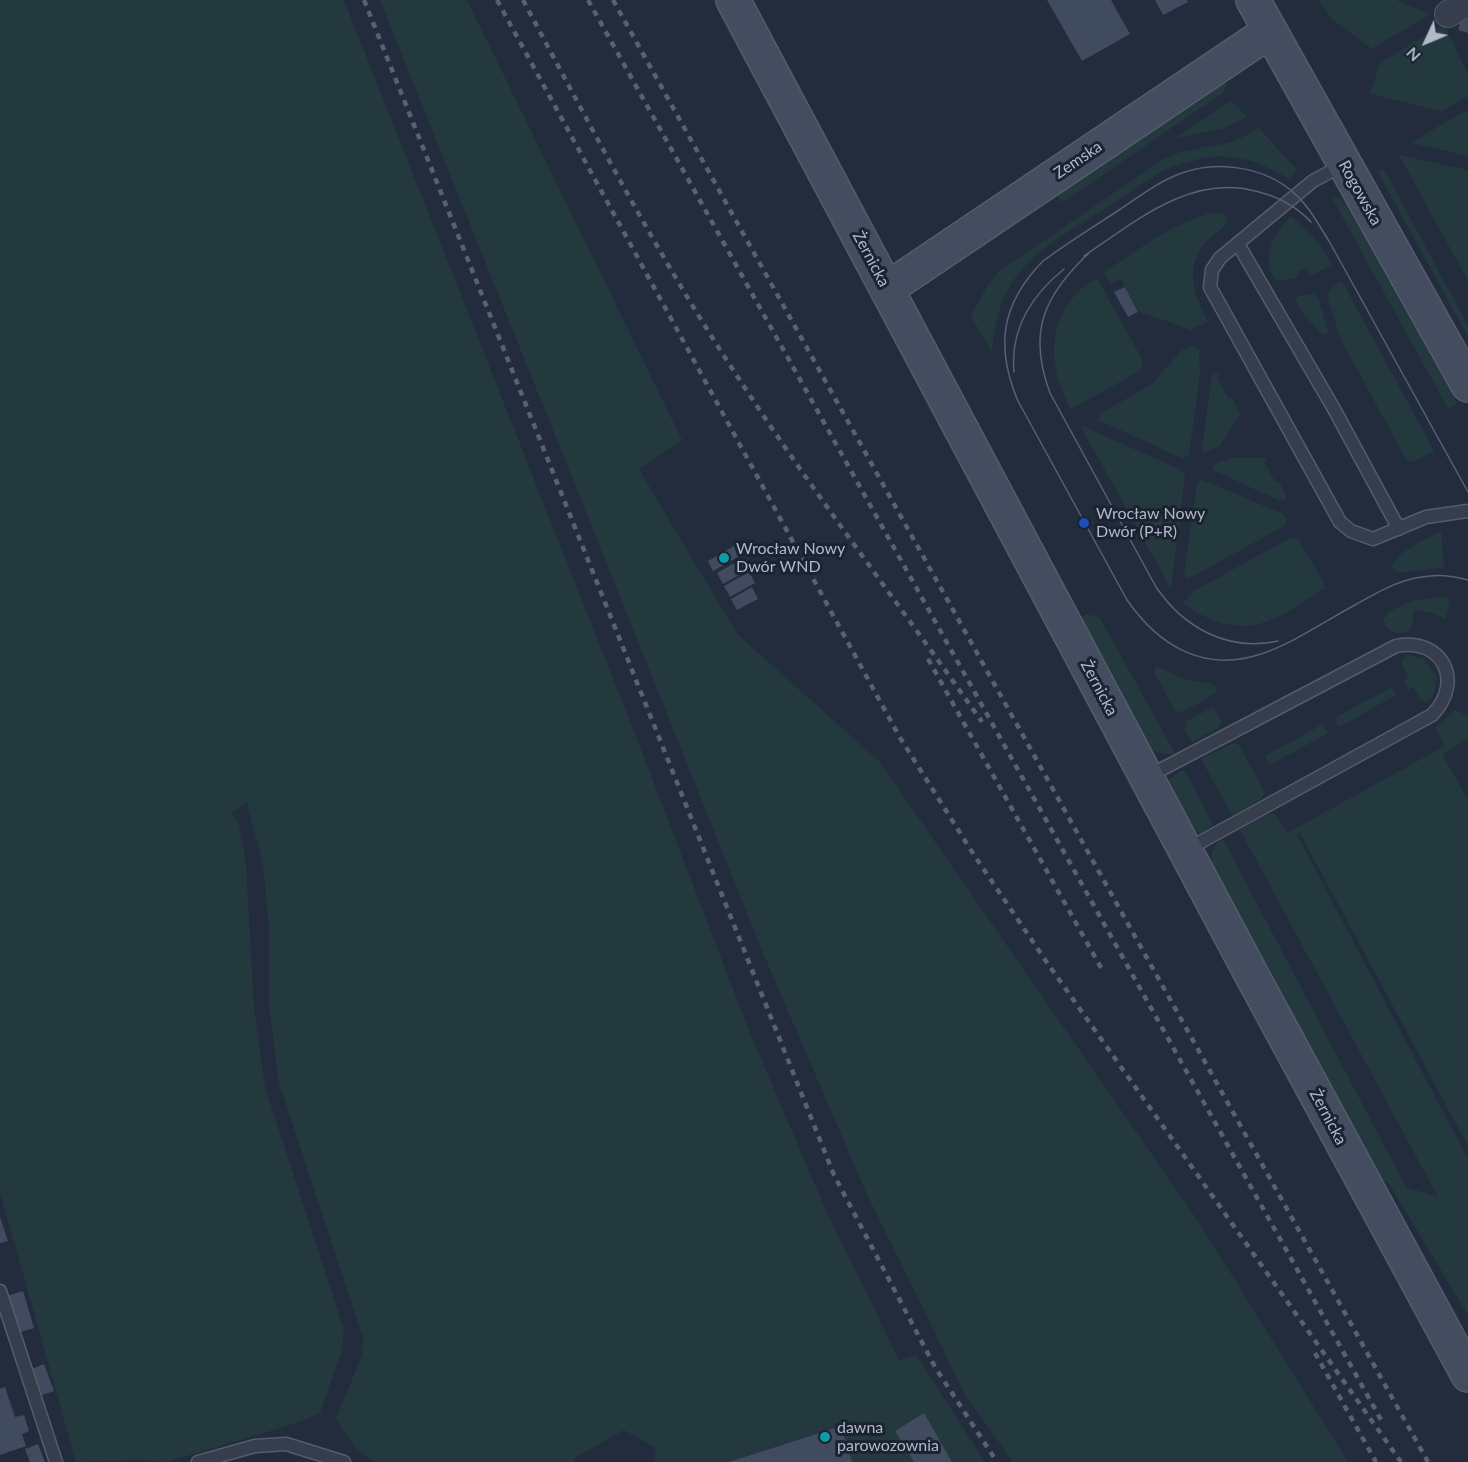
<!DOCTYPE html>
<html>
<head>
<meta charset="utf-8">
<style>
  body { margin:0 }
  #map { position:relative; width:1468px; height:1462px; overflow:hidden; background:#222c3d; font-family:Lato,sans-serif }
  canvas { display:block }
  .north { position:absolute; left:1396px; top:12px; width:60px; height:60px; -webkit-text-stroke:4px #1b2332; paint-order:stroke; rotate:226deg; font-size:16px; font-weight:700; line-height:24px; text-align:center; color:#b1b9c8 }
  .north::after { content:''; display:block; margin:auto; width:21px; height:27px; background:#b1b9c8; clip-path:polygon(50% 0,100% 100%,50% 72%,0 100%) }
</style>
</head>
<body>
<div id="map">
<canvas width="1468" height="1462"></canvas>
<div class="north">N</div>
</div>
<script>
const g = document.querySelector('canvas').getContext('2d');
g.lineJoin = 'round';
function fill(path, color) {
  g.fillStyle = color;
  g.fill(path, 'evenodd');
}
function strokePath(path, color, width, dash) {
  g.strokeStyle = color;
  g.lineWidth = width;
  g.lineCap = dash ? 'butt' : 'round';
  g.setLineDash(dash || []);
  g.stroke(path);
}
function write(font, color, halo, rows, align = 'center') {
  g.font = font + ' Lato,sans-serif';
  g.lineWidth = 6;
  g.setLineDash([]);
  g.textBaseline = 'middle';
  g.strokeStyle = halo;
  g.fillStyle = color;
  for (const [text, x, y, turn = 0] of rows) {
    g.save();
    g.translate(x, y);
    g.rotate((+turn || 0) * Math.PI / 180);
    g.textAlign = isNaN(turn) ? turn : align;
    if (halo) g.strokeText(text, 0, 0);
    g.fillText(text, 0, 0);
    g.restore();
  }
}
const green = new Path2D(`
  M 0,0 L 344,0 L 637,739 L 748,1028 L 824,1206 L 899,1360 L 916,1355 L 985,1462 L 952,1462 L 923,1414 L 895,1431 L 914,1462 L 852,1462 L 840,1426 L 728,1462 L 654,1462 L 656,1448 L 624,1430 L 579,1455 L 573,1462 L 374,1462 L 357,1450 L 336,1419 L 362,1355 L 363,1338 L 279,1083 L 269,1007 L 269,925 L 263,865 L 247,803 L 231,813 L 239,825 L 246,864 L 254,1008 L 265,1087 L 344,1330 L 341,1353 L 320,1413 L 296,1423 L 167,1462 L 138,1460 L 76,1462 L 0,1192 Z
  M 380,0 L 467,0 L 682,440 L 639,469 L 737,634 L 879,761 L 1202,1227 L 1348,1462 L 1013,1462 L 966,1396 L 864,1188 L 764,955 Z
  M 1318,0 L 1396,0 L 1430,14 L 1372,49 L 1332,19 Z
  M 1444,24 L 1468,75 L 1468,96 L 1442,111 L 1370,94 L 1380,63 Z
  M 1225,82 L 1227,85 L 1223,93 L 1063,202 L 1062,199 L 1057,203 L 1060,192 Z
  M 1232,102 L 1248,117 L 1222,129 L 1175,138 L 1226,104 Z
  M 1468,110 L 1468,156 L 1412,143 L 1445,122 Z
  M 1259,128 L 1297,170 L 1289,179 C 1267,165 1239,154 1211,157 C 1194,159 1178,164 1163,171 C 1147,179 1132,191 1117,201 C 1082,224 1031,249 1010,286 C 998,306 994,329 992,352 L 971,316 L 986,288 L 998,272 L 1162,160 C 1182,149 1201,148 1223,144 C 1236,142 1248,134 1259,128 Z
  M 1399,155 L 1468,170 L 1468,281 Z
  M 1384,169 L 1468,326 L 1468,337 L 1378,172 Z
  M 1338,197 L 1347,206 L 1457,403 L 1450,408 L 1446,405 L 1332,198 Z
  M 1216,212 L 1224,214 L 1227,219 C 1224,230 1216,231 1209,239 C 1184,264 1192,293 1208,321 L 1191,330 L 1138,311 L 1121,279 L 1111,284 L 1104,272 C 1139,250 1174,221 1216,212 Z
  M 1291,216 L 1320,244 L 1332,265 L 1311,276 L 1306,270 L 1302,269 L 1297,274 L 1296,278 L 1275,281 C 1262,255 1272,235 1291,216 Z
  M 1097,278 L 1142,359 L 1142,368 L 1138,372 L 1071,409 C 1045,363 1046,307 1097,278 Z
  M 1342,281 L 1434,451 L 1414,462 L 1406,459 L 1341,340 L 1327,296 L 1331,288 Z
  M 1313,294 L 1318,297 L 1328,331 L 1324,336 L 1304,315 L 1295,300 L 1299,296 Z
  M 1191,346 L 1199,349 L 1200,373 L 1189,455 L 1182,458 L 1098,420 L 1100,414 L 1152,384 L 1181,351 Z
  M 1216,373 L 1220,376 L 1217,377 L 1229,399 L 1232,397 L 1240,414 L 1220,446 L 1204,453 L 1202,448 L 1212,376 Z
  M 1080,425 L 1179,469 L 1185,475 L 1171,589 Z
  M 1232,458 L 1265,458 L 1267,460 L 1264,462 L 1276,483 L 1279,482 L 1286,495 L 1286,499 L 1280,501 L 1213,470 L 1215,464 Z
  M 1200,479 L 1283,514 L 1287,521 L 1284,526 L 1190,578 L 1186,578 L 1184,574 L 1197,484 Z
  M 1441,531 L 1444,567 L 1401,573 L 1395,571 L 1392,566 C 1396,552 1428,538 1441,531 Z
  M 1292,537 L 1298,539 L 1326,587 C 1274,623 1241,645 1183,603 L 1194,591 Z
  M 1437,597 L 1447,598 L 1450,601 L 1445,619 L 1429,612 L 1414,610 L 1412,625 L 1410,630 C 1395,638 1389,631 1382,619 L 1387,616 L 1386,613 L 1412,601 Z
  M 1087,614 L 1100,618 L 1175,753 C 1160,756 1154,752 1144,742 L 1078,620 Z
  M 1408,655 L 1424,659 L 1437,677 L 1434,694 L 1426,702 L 1420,699 L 1413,687 L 1408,689 L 1403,681 L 1408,678 L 1401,662 L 1403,659 Z
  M 1157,666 L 1184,679 L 1212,684 L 1216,687 L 1216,693 L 1183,712 L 1175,711 L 1154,672 Z
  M 1392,687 L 1396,695 L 1339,727 L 1334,718 Z
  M 1213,707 L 1222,723 L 1218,728 L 1192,742 L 1185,730 L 1187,721 Z
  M 1455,710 L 1468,716 L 1468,739 L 1442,754 L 1468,800 L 1468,1146 L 1300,833 L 1297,835 L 1468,1159 L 1468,1315 L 1388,1182 L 1379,1180 L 1212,869 C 1211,856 1211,846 1223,839 L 1406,1187 L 1438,1197 L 1240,830 L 1268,814 L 1275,814 L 1287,833 L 1445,746 L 1437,730 L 1437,726 Z
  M 1323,724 L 1328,733 L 1270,765 L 1265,756 Z
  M 1233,743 L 1239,745 L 1265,793 L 1261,799 L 1232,815 L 1201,759 Z
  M 1184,769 L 1213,825 L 1202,832 L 1194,832 L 1187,825 L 1168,785 L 1169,779 Z`);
const building = new Path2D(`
  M 1047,0 L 1111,0 L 1130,34 L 1082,61 Z
  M 1155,0 L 1187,0 L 1188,2 L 1163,15 Z
  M 1462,14 L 1468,16 L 1468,33 L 1458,30 Z
  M 1125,287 L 1138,312 L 1128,317 L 1114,292 Z
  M 734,546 L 740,556 L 713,571 L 708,561 Z
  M 742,559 L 748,570 L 723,584 L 717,573 Z
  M 749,572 L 755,583 L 730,597 L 724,586 Z
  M 752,587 L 758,599 L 737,610 L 731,599 Z
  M 0,1217 L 8,1241 L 0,1243 Z
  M 23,1291 L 34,1328 L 17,1333 L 7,1296 Z
  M 44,1364 L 54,1391 L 39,1396 L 29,1370 Z
  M 5,1387 L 15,1417 L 24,1415 L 29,1431 L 22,1434 L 26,1446 L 0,1455 L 0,1389 Z
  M 924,1413 L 952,1462 L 914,1462 L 895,1431 Z
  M 841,1426 L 852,1462 L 729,1462 Z
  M 38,1444 L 45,1462 L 30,1462 L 25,1449 Z`);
const lane = new Path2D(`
  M 1343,165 L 1313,181 L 1220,258 L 1212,270 L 1210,287 L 1340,522 L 1351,531 L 1373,539 L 1426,517 L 1468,511
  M 1238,244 L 1334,409 L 1399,529
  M 1147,777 L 1396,646 C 1442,637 1465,681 1432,715 L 1186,850
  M 0,1291 L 56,1462
  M 198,1462 L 255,1446 L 286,1444 L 344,1462`);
const street = new Path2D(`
  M 1448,14 L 1468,2`);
const secondary = new Path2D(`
  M 733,0 L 1249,970 L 1468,1375
  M 1253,0 L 1468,385
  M 887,289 L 1270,31`);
const tram = new Path2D(`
  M 1090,252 C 1044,295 1027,332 1050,393 L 1156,587 C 1184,628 1228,652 1278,641
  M 1084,256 C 1135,222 1190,174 1255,191 C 1277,196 1296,206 1311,222
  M 1014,372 C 1010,329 1032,295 1064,269
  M 1468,492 L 1329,241 C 1318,224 1309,206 1294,193 C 1265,167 1218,160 1182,173 C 1159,181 1139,197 1119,210 C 1093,227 1067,243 1043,261 C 1001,304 995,346 1018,401 L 1127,600 C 1159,646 1204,673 1261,654 C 1294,643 1325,621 1355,605 C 1376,593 1398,580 1422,577 C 1437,574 1454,576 1468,580`);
const rail = new Path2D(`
  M 364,0 L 834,1175 L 935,1367 L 997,1462
  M 497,0 L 899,736 L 974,855 L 1048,964 L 1401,1462
  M 523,0 C 592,129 660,260 741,382 C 817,498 902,608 982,722
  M 588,0 L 1384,1425
  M 613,0 L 1428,1462
  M 928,659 L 1104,973
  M 1315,1353 L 1376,1462`);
const markers = [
  [1084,523,6,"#1a4fb4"],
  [724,558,6,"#0f9aa8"],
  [825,1437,6,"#0f9aa8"]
];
const streetNames = [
  ["Zemska",1078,160,-34],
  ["Rogowska",1360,193,61],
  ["Żernicka",871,259,62],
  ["Żernicka",1099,688,62],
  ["Żernicka",1328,1117,62]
];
const poiNames = [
  ["Wrocław Nowy",1096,514],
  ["Dwór (P+R)",1096,532],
  ["Wrocław Nowy",736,549],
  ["Dwór WND",736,567],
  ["dawna",837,1428],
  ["parowozownia",837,1446]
];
fill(green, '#24393e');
fill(building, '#414b5f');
strokePath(lane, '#545c6b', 15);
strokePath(street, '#545c6b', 28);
strokePath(secondary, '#545c6b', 36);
strokePath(lane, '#363e4d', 12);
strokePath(street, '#363e4d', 26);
strokePath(secondary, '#444c60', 33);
strokePath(tram, '#576174', 1.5);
strokePath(rail, '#576174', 4.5, [6, 6]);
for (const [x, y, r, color] of markers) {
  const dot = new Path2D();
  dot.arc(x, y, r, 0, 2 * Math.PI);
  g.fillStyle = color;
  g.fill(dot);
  strokePath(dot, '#1b2332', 2);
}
write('16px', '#b1b9c8', '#1b2332', streetNames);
write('16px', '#b1b9c8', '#1b2332', poiNames, 'left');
</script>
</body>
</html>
